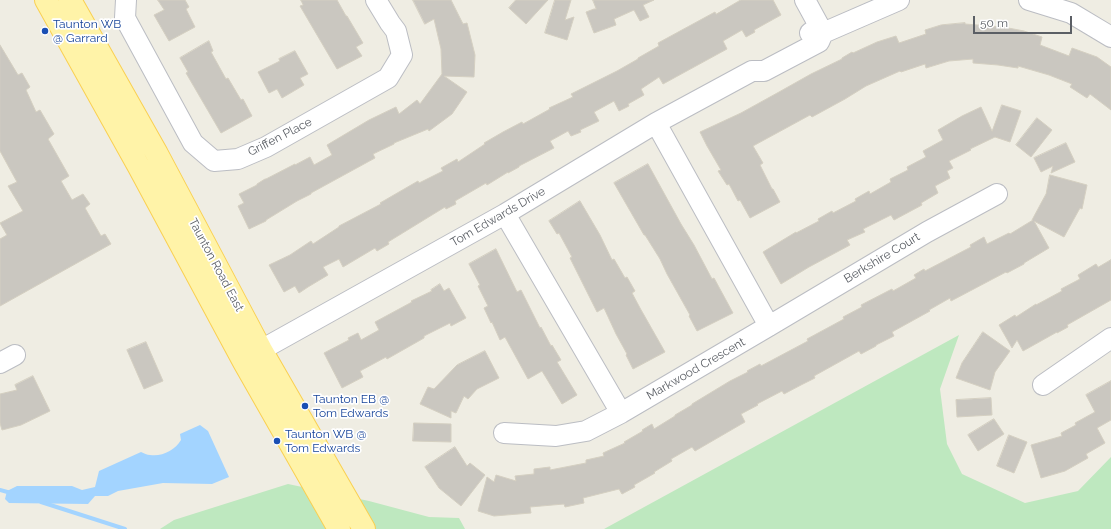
<!DOCTYPE html>
<html>
<head>
<meta charset="utf-8">
<style>
  body { margin:0 }
  #map { position:relative; width:1111px; height:529px; overflow:hidden; background:#efede3; font-family:Raleway,sans-serif }
  canvas { display:block }
  .scale { position:absolute; left:973px; top:16px; width:99px; height:18px; box-sizing:border-box; border:2px solid #5b5f65; border-top:0; padding-left:5px; font-size:12px; line-height:14px; white-space:nowrap; color:#5b5f65; -webkit-text-stroke:3px #fff; paint-order:stroke }
</style>
</head>
<body>
<div id="map">
<canvas width="1111" height="529"></canvas>
<div class="scale">50 m</div>
</div>
<script>
const g = document.querySelector('canvas').getContext('2d');
g.lineJoin = 'round';
function fill(path, color) {
  g.fillStyle = color;
  g.fill(path, 'evenodd');
}
function strokePath(path, color, width, dash) {
  g.strokeStyle = color;
  g.lineWidth = width;
  g.lineCap = dash ? 'butt' : 'round';
  g.setLineDash(dash || []);
  g.stroke(path);
}
function write(font, color, halo, rows, align = 'center') {
  g.font = font + ' Raleway,sans-serif';
  g.lineWidth = 3.5;
  g.setLineDash([]);
  g.textBaseline = 'middle';
  g.strokeStyle = halo;
  g.fillStyle = color;
  for (const [text, x, y, turn = 0] of rows) {
    g.save();
    g.translate(x, y);
    g.rotate((+turn || 0) * Math.PI / 180);
    g.textAlign = isNaN(turn) ? turn : align;
    if (halo) g.strokeText(text, 0, 0);
    g.fillText(text, 0, 0);
    g.restore();
  }
}
const green = new Path2D(`
  M 959,335 L 940,389 L 947,444 L 962,474 L 1025,503 L 1078,491 L 1111,457 L 1111,529 L 604,529 Z
  M 288,484 L 369,501 L 429,517 L 459,518 L 465,529 L 160,529 L 174,520 Z`);
const water = new Path2D(`
  M 200,425 L 208,431 L 229,477 L 212,484 L 163,483 L 118,491 L 108,496 L 95,496 L 88,504 L 9,503 L 5,499 L 7,491 L 17,486 L 72,486 L 82,490 L 95,487 L 99,471 L 141,452 C 144,453 147,455 150,455 C 162,457 175,450 181,440 L 180,434 Z`);
const stream = new Path2D(`
  M 0,490 L 11,493
  M 41,502 L 125,529`);
const building = new Path2D(`
  M 158,0 L 185,0 L 189,7 L 186,9 L 195,27 L 169,41 L 154,15 L 164,10 Z
  M 301,0 L 337,0 L 346,16 L 347,16 L 363,43 L 356,47 L 362,56 L 337,69 L 300,6 L 303,5 Z
  M 413,0 L 451,0 L 463,24 L 467,23 L 475,55 L 474,77 L 444,76 L 467,92 L 452,114 L 429,131 L 428,129 L 394,143 L 394,144 L 373,154 L 375,158 L 311,193 L 311,194 L 297,201 L 266,220 L 266,221 L 249,229 L 238,206 L 244,203 L 239,194 L 257,185 L 257,184 L 265,179 L 266,179 L 295,164 L 295,165 L 310,157 L 314,165 L 332,155 L 327,145 L 369,120 L 396,107 L 399,114 L 417,100 L 420,104 L 442,74 L 441,49 L 434,19 L 425,24 Z
  M 516,0 L 548,0 L 526,24 L 509,8 Z
  M 555,0 L 571,0 L 565,20 L 574,17 L 567,40 L 545,33 Z
  M 593,0 L 654,0 L 643,5 L 649,17 L 640,21 L 634,10 L 614,19 L 616,25 L 594,33 L 586,12 L 594,9 L 596,9 Z
  M 741,0 L 773,0 L 781,15 L 754,30 L 755,32 L 746,37 L 742,30 L 723,41 L 727,49 L 663,84 L 659,77 L 641,89 L 644,95 L 628,104 L 629,106 L 619,111 L 614,101 L 594,112 L 599,121 L 580,130 L 581,132 L 571,136 L 568,131 L 550,141 L 554,148 L 519,166 L 519,167 L 508,173 L 508,172 L 487,185 L 486,183 L 455,201 L 456,204 L 446,209 L 445,207 L 388,242 L 389,244 L 377,251 L 375,248 L 343,267 L 339,259 L 323,267 L 328,275 L 308,287 L 299,293 L 295,286 L 284,292 L 269,265 L 290,255 L 311,241 L 313,244 L 339,227 L 339,226 L 381,204 L 380,203 L 418,181 L 419,183 L 443,171 L 441,168 L 457,159 L 458,162 L 485,144 L 484,143 L 503,132 L 522,122 L 523,124 L 550,109 L 549,108 L 573,97 L 571,94 L 617,71 L 638,59 L 638,58 L 659,46 L 658,43 L 715,12 L 716,14 Z
  M 965,23 L 965,24 L 1003,27 L 1024,31 L 1042,37 L 1040,45 L 1069,56 L 1072,48 L 1097,57 L 1111,67 L 1111,110 L 1090,94 L 1087,98 L 1070,87 L 1072,84 L 1049,75 L 1018,66 L 1018,68 L 998,65 L 973,63 L 973,59 L 949,61 L 926,68 L 925,64 L 901,72 L 900,71 L 866,86 L 845,99 L 812,117 L 810,115 L 753,146 L 763,163 L 760,165 L 772,189 L 773,189 L 780,202 L 750,218 L 740,200 L 738,201 L 729,184 L 727,185 L 718,171 L 721,170 L 707,146 L 700,132 L 741,113 L 779,92 L 811,74 L 842,59 L 842,58 L 852,52 L 853,53 L 877,42 L 896,36 L 899,43 L 926,34 L 925,30 L 941,25 Z
  M 209,41 L 213,51 L 211,52 L 226,79 L 228,78 L 241,100 L 243,99 L 252,116 L 221,133 L 186,73 L 188,72 L 180,58 Z
  M 0,45 L 18,75 L 22,73 L 30,87 L 26,90 L 36,112 L 40,110 L 54,134 L 48,139 L 69,176 L 61,181 L 72,200 L 83,194 L 90,204 L 85,208 L 101,236 L 105,234 L 111,244 L 0,306 L 0,239 L 7,235 L 0,223 L 23,211 L 8,186 L 17,182 L 0,151 Z
  M 295,51 L 308,74 L 300,78 L 304,85 L 282,98 L 277,89 L 269,93 L 258,72 L 280,61 L 279,59 Z
  M 1002,105 L 1021,111 L 1010,142 L 995,137 L 970,149 L 971,150 L 949,161 L 953,168 L 947,171 L 950,178 L 935,186 L 938,193 L 921,203 L 922,205 L 894,220 L 891,215 L 863,229 L 865,232 L 847,240 L 850,245 L 809,267 L 781,284 L 763,252 L 796,232 L 796,233 L 819,221 L 818,219 L 832,211 L 833,213 L 856,201 L 855,199 L 869,191 L 870,194 L 891,182 L 890,179 L 908,170 L 907,167 L 926,157 L 923,151 L 943,140 L 938,130 L 962,116 L 981,107 L 992,131 Z
  M 1037,118 L 1052,130 L 1031,157 L 1016,145 Z
  M 1066,143 L 1075,162 L 1051,173 L 1053,166 L 1041,172 L 1034,158 Z
  M 648,164 L 681,224 L 694,245 L 712,279 L 714,278 L 733,313 L 697,331 L 689,316 L 690,315 L 667,274 L 660,259 L 645,235 L 644,235 L 614,183 Z
  M 1050,175 L 1087,185 L 1082,209 L 1080,208 L 1064,237 L 1034,221 L 1049,248 L 1024,263 L 1024,264 L 1007,273 L 1006,272 L 951,301 L 950,298 L 929,310 L 930,311 L 892,332 L 894,336 L 876,345 L 876,346 L 861,354 L 859,351 L 814,376 L 815,378 L 801,385 L 784,394 L 782,391 L 757,404 L 758,405 L 741,414 L 745,422 L 695,451 L 692,447 L 671,459 L 672,461 L 654,472 L 655,473 L 634,485 L 635,487 L 622,494 L 619,489 L 583,498 L 584,503 L 565,507 L 564,504 L 530,507 L 531,513 L 494,516 L 478,511 L 487,477 L 494,482 L 496,475 L 516,481 L 515,476 L 534,474 L 534,469 L 550,467 L 550,470 L 586,463 L 586,460 L 604,456 L 603,453 L 625,443 L 624,442 L 643,431 L 642,430 L 652,424 L 654,429 L 675,416 L 675,415 L 692,405 L 692,404 L 730,381 L 748,372 L 747,371 L 760,364 L 761,366 L 808,341 L 807,339 L 844,319 L 843,317 L 862,307 L 861,305 L 892,289 L 893,291 L 916,278 L 914,275 L 924,269 L 925,271 L 971,247 L 970,245 L 984,237 L 987,244 L 1009,233 L 1010,234 L 1033,220 L 1032,220 L 1046,194 Z
  M 580,201 L 600,235 L 612,260 L 614,259 L 625,278 L 627,277 L 635,291 L 632,293 L 640,308 L 665,352 L 633,369 L 626,355 L 627,354 L 616,334 L 604,308 L 597,312 L 570,258 L 572,257 L 559,233 L 557,234 L 549,221 Z
  M 496,249 L 517,292 L 521,290 L 540,328 L 541,327 L 551,346 L 552,345 L 561,360 L 557,362 L 577,395 L 562,404 L 542,371 L 528,379 L 505,337 L 500,340 L 492,322 L 491,323 L 484,308 L 488,306 L 478,286 L 480,285 L 469,264 Z
  M 1111,260 L 1111,300 L 1067,325 L 1068,327 L 1057,333 L 1057,332 L 1023,351 L 1017,340 L 1012,348 L 999,325 L 1015,315 L 1016,317 L 1036,304 L 1036,305 L 1062,291 L 1061,289 L 1080,279 L 1078,275 L 1096,264 L 1098,267 Z
  M 440,284 L 444,291 L 449,288 L 466,318 L 451,326 L 450,323 L 424,336 L 424,338 L 387,359 L 386,357 L 360,371 L 363,377 L 342,388 L 324,353 L 349,340 L 348,338 L 358,333 L 361,340 L 379,330 L 375,322 L 412,302 L 411,301 L 432,291 L 431,290 Z
  M 983,332 L 1010,351 L 995,372 L 990,390 L 956,378 L 962,363 Z
  M 146,342 L 163,381 L 144,389 L 127,350 Z
  M 485,351 L 499,378 L 477,389 L 468,399 L 464,396 L 456,413 L 451,411 L 451,418 L 420,404 L 428,387 L 434,389 L 457,365 Z
  M 33,376 L 50,411 L 21,425 L 2,430 L 0,423 L 0,394 L 17,390 L 15,385 Z
  M 1111,381 L 1111,420 L 1097,428 L 1105,443 L 1086,454 L 1088,458 L 1065,471 L 1041,478 L 1031,445 L 1062,436 L 1061,433 L 1076,425 L 1075,423 L 1095,412 L 1086,395 Z
  M 991,398 L 992,415 L 957,417 L 956,400 Z
  M 994,419 L 1004,434 L 978,451 L 968,435 Z
  M 414,423 L 451,424 L 451,442 L 413,441 Z
  M 1009,435 L 1027,442 L 1014,473 L 997,466 Z
  M 455,447 L 467,466 L 470,463 L 485,475 L 461,506 L 439,488 L 425,467 Z`);
const minor = new Path2D(`
  M 126,0 L 125,18 L 193,143 L 214,161 L 238,159 L 266,147 L 388,78 L 402,55 L 396,31 L 390,23 L 376,0
  M 805,0 L 823,33
  M 1029,0 L 1071,13 L 1111,37
  M 810,33 L 813,31 L 823,33 L 899,0
  M 656,123 L 769,326
  M 505,214 L 621,413
  M 248,359 L 261,350 L 505,214 L 656,123 L 752,71 L 764,71 L 819,42 L 823,33
  M 0,363 L 15,355
  M 1043,385 L 1111,338
  M 504,433 L 556,436 L 586,431 L 621,413 L 769,326 L 927,232 L 997,194`);
const major = new Path2D(`
  M 46,0 L 139,167 L 244,362 L 339,529
  M 70,0 L 157,154 L 261,350 L 364,529`);
const markers = [
  [45,31,4,"#1a4fb4"],
  [305,406,4,"#1a4fb4"],
  [277,441,4,"#1a4fb4"]
];
const transitNames = [
  ["Taunton WB",53,24],
  ["@ Garrard",53,38],
  ["Taunton EB @",313,399],
  ["Tom Edwards",313,413],
  ["Taunton WB @",285,434],
  ["Tom Edwards",285,448]
];
const streetNames = [
  ["Griffen Place",280,137,-27],
  ["Tom Edwards Drive",498,217,-30],
  ["Berkshire Court",882,258,-31],
  ["Taunton Road East",216,265,62],
  ["Markwood Crescent",696,369,-30]
];
fill(green, '#bee8bf');
fill(water, '#a3d4ff');
strokePath(stream, '#a3d4ff', 4);
fill(building, '#cac7c0');
strokePath(building, '#d4cfc1', 1);
strokePath(minor, '#bbbdc3', 22);
strokePath(major, '#fad051', 24);
strokePath(minor, '#fff', 20);
strokePath(major, '#fff3a8', 22);
for (const [x, y, r, color] of markers) {
  const dot = new Path2D();
  dot.arc(x, y, r, 0, 2 * Math.PI);
  g.fillStyle = color;
  g.fill(dot);
  strokePath(dot, '#fff', 1.5);
}
write('12px', '#164399', '#fff', transitNames, 'left');
write('12px', '#5b5f65', '#fff', streetNames);
</script>
</body>
</html>
